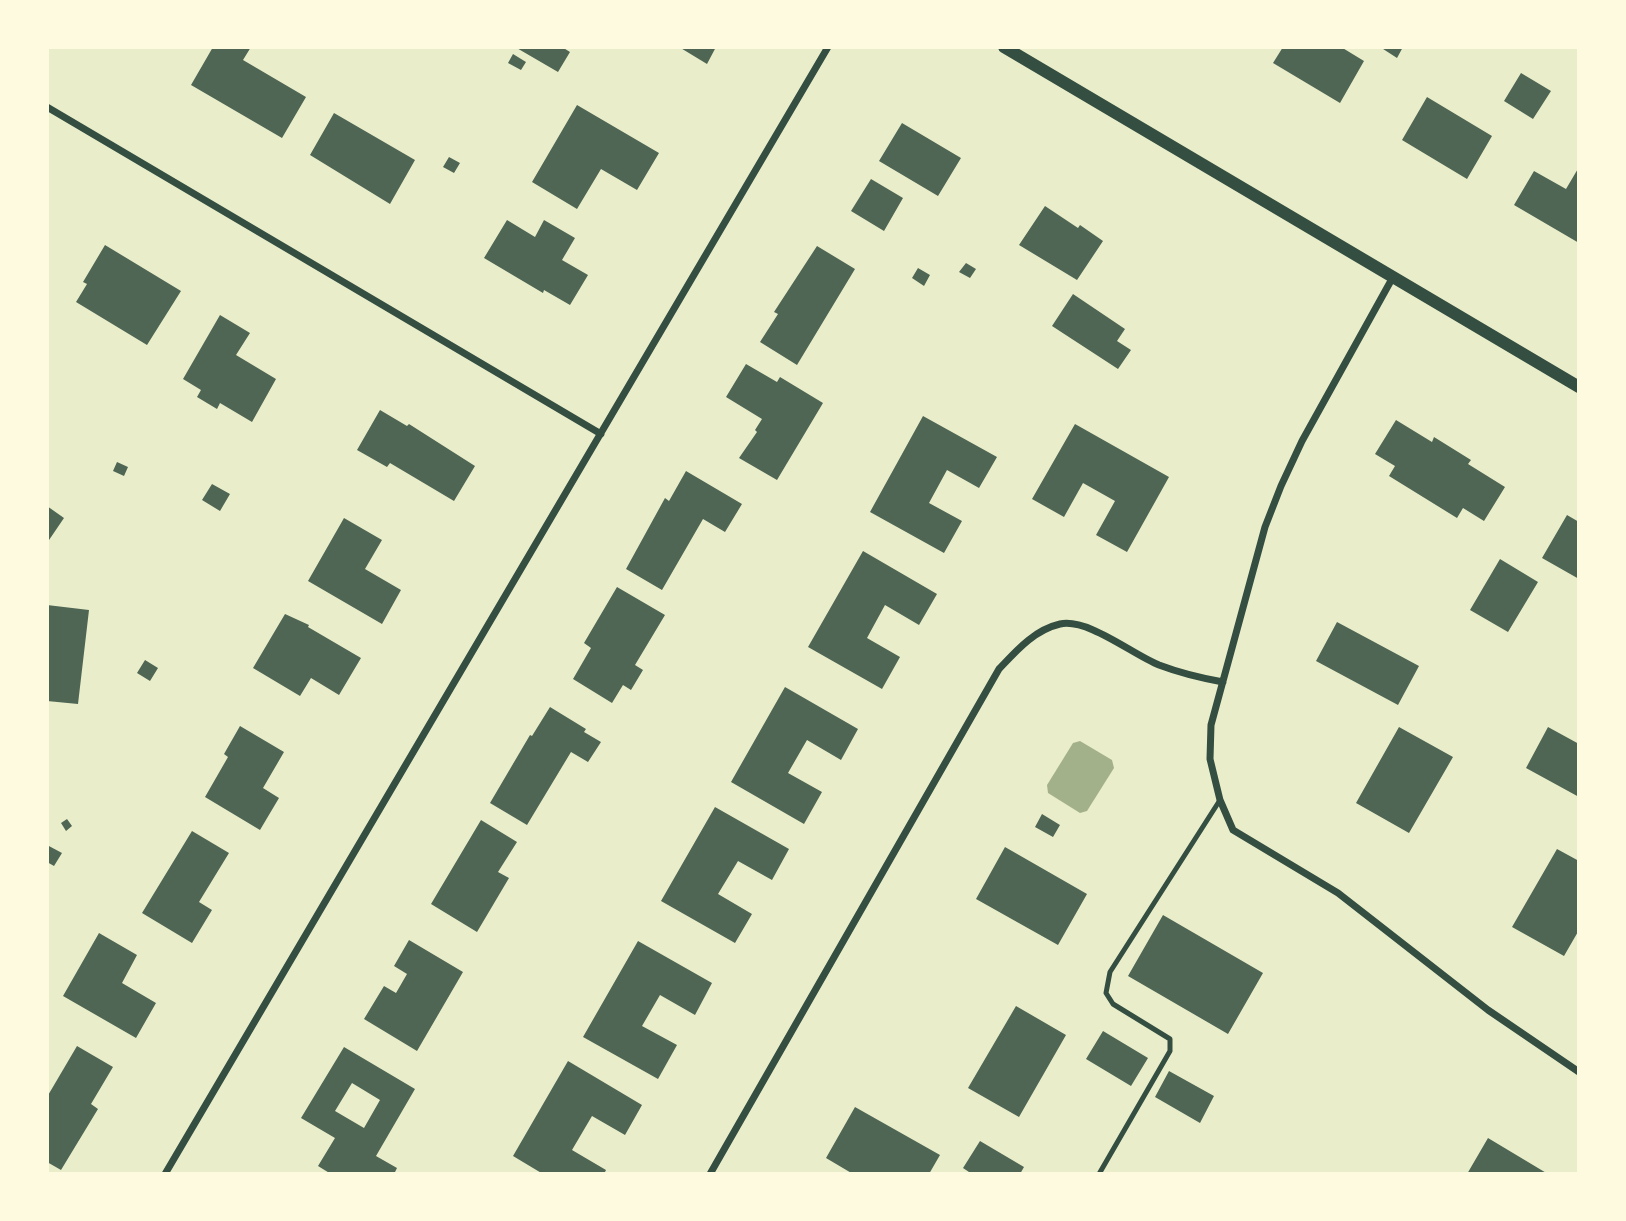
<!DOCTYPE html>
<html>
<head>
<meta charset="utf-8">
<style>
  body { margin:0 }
  #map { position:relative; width:1626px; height:1221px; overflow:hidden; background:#e9edc9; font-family:"Libre Baskerville",serif }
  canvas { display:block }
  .frame { position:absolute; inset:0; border:49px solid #fefae0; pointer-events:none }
</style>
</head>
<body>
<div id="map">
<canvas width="1626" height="1221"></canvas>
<div class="frame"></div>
</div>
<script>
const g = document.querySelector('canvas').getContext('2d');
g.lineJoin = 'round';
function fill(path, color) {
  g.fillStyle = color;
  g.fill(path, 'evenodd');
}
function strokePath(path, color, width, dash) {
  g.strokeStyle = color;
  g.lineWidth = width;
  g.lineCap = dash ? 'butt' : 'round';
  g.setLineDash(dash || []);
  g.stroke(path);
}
const water = new Path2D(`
  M 1080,741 L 1112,760 L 1114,768 L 1087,811 L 1080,813 L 1048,793 L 1047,785 L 1073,743 Z`);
const building = new Path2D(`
  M 213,47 L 251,47 L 243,60 L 306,97 L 282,138 L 191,85 Z
  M 515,47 L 562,47 L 570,52 L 558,72 Z
  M 679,47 L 716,47 L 707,64 Z
  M 1283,47 L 1341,47 L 1364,61 L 1340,103 L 1273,63 Z
  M 1380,47 L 1403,47 L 1397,58 Z
  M 513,54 L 526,62 L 521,70 L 508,63 Z
  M 1521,73 L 1551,91 L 1533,119 L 1504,101 Z
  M 1427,97 L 1492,136 L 1467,179 L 1402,140 Z
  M 577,105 L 659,153 L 637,190 L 601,169 L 577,209 L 532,182 Z
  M 334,113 L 415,160 L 390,204 L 310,155 Z
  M 902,123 L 961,158 L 938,196 L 879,161 Z
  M 449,157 L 460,163 L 454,173 L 443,167 Z
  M 1579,167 L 1579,243 L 1514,205 L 1534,171 L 1566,189 Z
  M 871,179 L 903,198 L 884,231 L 851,211 Z
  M 1045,206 L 1078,228 L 1080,225 L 1103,241 L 1077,280 L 1019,245 Z
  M 507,220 L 535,237 L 544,220 L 575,238 L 562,260 L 588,275 L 570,305 L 544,290 L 543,293 L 484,258 Z
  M 105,245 L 181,291 L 147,345 L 76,302 L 87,284 L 83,282 Z
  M 817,246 L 855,269 L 797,365 L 760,342 L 778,314 L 774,312 Z
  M 966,263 L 976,269 L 970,278 L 959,272 Z
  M 918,268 L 930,275 L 924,286 L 912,278 Z
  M 1073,294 L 1125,329 L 1117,341 L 1131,350 L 1118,369 L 1052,326 Z
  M 220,315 L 250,333 L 236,355 L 276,379 L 252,422 L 220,403 L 217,409 L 197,397 L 201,390 L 183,379 Z
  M 746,364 L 777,382 L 780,377 L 823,403 L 777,480 L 739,458 L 757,432 L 755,430 L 762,419 L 726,397 Z
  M 380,410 L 407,426 L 409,424 L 475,466 L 454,501 L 390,463 L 387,467 L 357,450 Z
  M 923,416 L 997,457 L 979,488 L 947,470 L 929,503 L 962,521 L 944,553 L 870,512 Z
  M 1396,420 L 1432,442 L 1434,437 L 1471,460 L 1468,464 L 1505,487 L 1484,521 L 1463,508 L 1457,518 L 1389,476 L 1395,466 L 1375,454 Z
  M 1075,424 L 1169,477 L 1127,552 L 1096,535 L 1115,501 L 1083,483 L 1064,517 L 1032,499 Z
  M 117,462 L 128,467 L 124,476 L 113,471 Z
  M 686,471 L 742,504 L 725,532 L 703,519 L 662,590 L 626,569 L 665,498 L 669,501 Z
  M 212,484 L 230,494 L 220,511 L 202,500 Z
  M 47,506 L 64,518 L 47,543 Z
  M 1567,515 L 1579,522 L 1579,579 L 1542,558 Z
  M 344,518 L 382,540 L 365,569 L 401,590 L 382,624 L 308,581 Z
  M 863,551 L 937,594 L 919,625 L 885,605 L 867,638 L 900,657 L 882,689 L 808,647 Z
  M 1500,559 L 1538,582 L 1508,632 L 1470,610 Z
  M 617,587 L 665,615 L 635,665 L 643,670 L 631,690 L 623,685 L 612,703 L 573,679 L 591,648 L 584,643 Z
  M 47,605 L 89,610 L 78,704 L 47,701 Z
  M 285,614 L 309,625 L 308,627 L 361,658 L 339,695 L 311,678 L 300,696 L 253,668 Z
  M 1337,622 L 1419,666 L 1398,705 L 1316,661 Z
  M 145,660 L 158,668 L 150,681 L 137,673 Z
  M 785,687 L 858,729 L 841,760 L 807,740 L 788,773 L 822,792 L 804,824 L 731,782 Z
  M 550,707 L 586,729 L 584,732 L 601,742 L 588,762 L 571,752 L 527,825 L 490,803 L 530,735 L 532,736 Z
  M 240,726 L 284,752 L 263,788 L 279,798 L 260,830 L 205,797 L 228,757 L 224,754 Z
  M 1399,727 L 1453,757 L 1409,833 L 1356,803 Z
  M 1548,727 L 1579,744 L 1579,797 L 1526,768 Z
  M 715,807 L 789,849 L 772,880 L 738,861 L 718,894 L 752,914 L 735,943 L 661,901 Z
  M 1042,814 L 1060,825 L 1053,837 L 1035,827 Z
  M 67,819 L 72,826 L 66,831 L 61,823 Z
  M 481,820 L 517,842 L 498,872 L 509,878 L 477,932 L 431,904 Z
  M 192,831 L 229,853 L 199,902 L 212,910 L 192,943 L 142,913 Z
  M 47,845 L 62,853 L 54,866 L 47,862 Z
  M 1005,847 L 1087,894 L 1058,945 L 976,899 Z
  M 1557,849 L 1579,861 L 1579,930 L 1564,956 L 1512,927 Z
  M 1163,915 L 1263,973 L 1228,1034 L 1128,976 Z
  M 99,933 L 137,955 L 122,983 L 156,1003 L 136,1038 L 63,996 Z
  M 409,940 L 463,972 L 417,1051 L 364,1019 L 384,986 L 396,993 L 407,974 L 394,966 Z
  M 638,941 L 712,983 L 695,1015 L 660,995 L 642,1026 L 677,1045 L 658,1079 L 583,1037 Z
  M 1016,1006 L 1066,1035 L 1019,1117 L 968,1088 Z
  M 1103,1031 L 1148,1058 L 1131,1086 L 1086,1059 Z
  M 77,1046 L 113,1067 L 91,1104 L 98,1109 L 61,1170 L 47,1162 L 47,1097 Z
  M 344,1047 L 415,1089 L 376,1156 L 397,1168 L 394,1174 L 331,1174 L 318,1166 L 335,1138 L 301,1118 ZM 352,1083 L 380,1100 L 364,1128 L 335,1111 Z
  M 568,1061 L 642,1105 L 625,1135 L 592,1116 L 572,1150 L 606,1170 L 604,1174 L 543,1174 L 513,1156 Z
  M 1169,1071 L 1214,1096 L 1200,1123 L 1155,1097 Z
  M 855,1107 L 940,1155 L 929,1174 L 853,1174 L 826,1158 Z
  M 1488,1138 L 1548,1174 L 1467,1174 Z
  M 980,1141 L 1024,1167 L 1020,1174 L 972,1174 L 963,1168 Z`);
const service = new Path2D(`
  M 1099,1174 L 1170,1051 L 1170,1039 L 1113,1004 L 1106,993 L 1110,972 L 1220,800`);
const minor = new Path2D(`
  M 47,107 L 601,434
  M 1393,277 L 1302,441 L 1281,486 L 1265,527 L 1211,725 L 1210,759 L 1220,800 L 1233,830 L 1338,893 L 1488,1010 L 1579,1072
  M 165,1174 L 828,47
  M 710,1174 L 999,669 C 1016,651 1034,630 1060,624 C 1088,618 1132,654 1159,665 C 1180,673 1201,678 1223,682`);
const tertiary = new Path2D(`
  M 1004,47 L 1579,387`);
fill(water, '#a3b18a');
fill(building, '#4f6655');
strokePath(service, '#344e41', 5);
strokePath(minor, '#344e41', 7);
strokePath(tertiary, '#344e41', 12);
</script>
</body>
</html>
